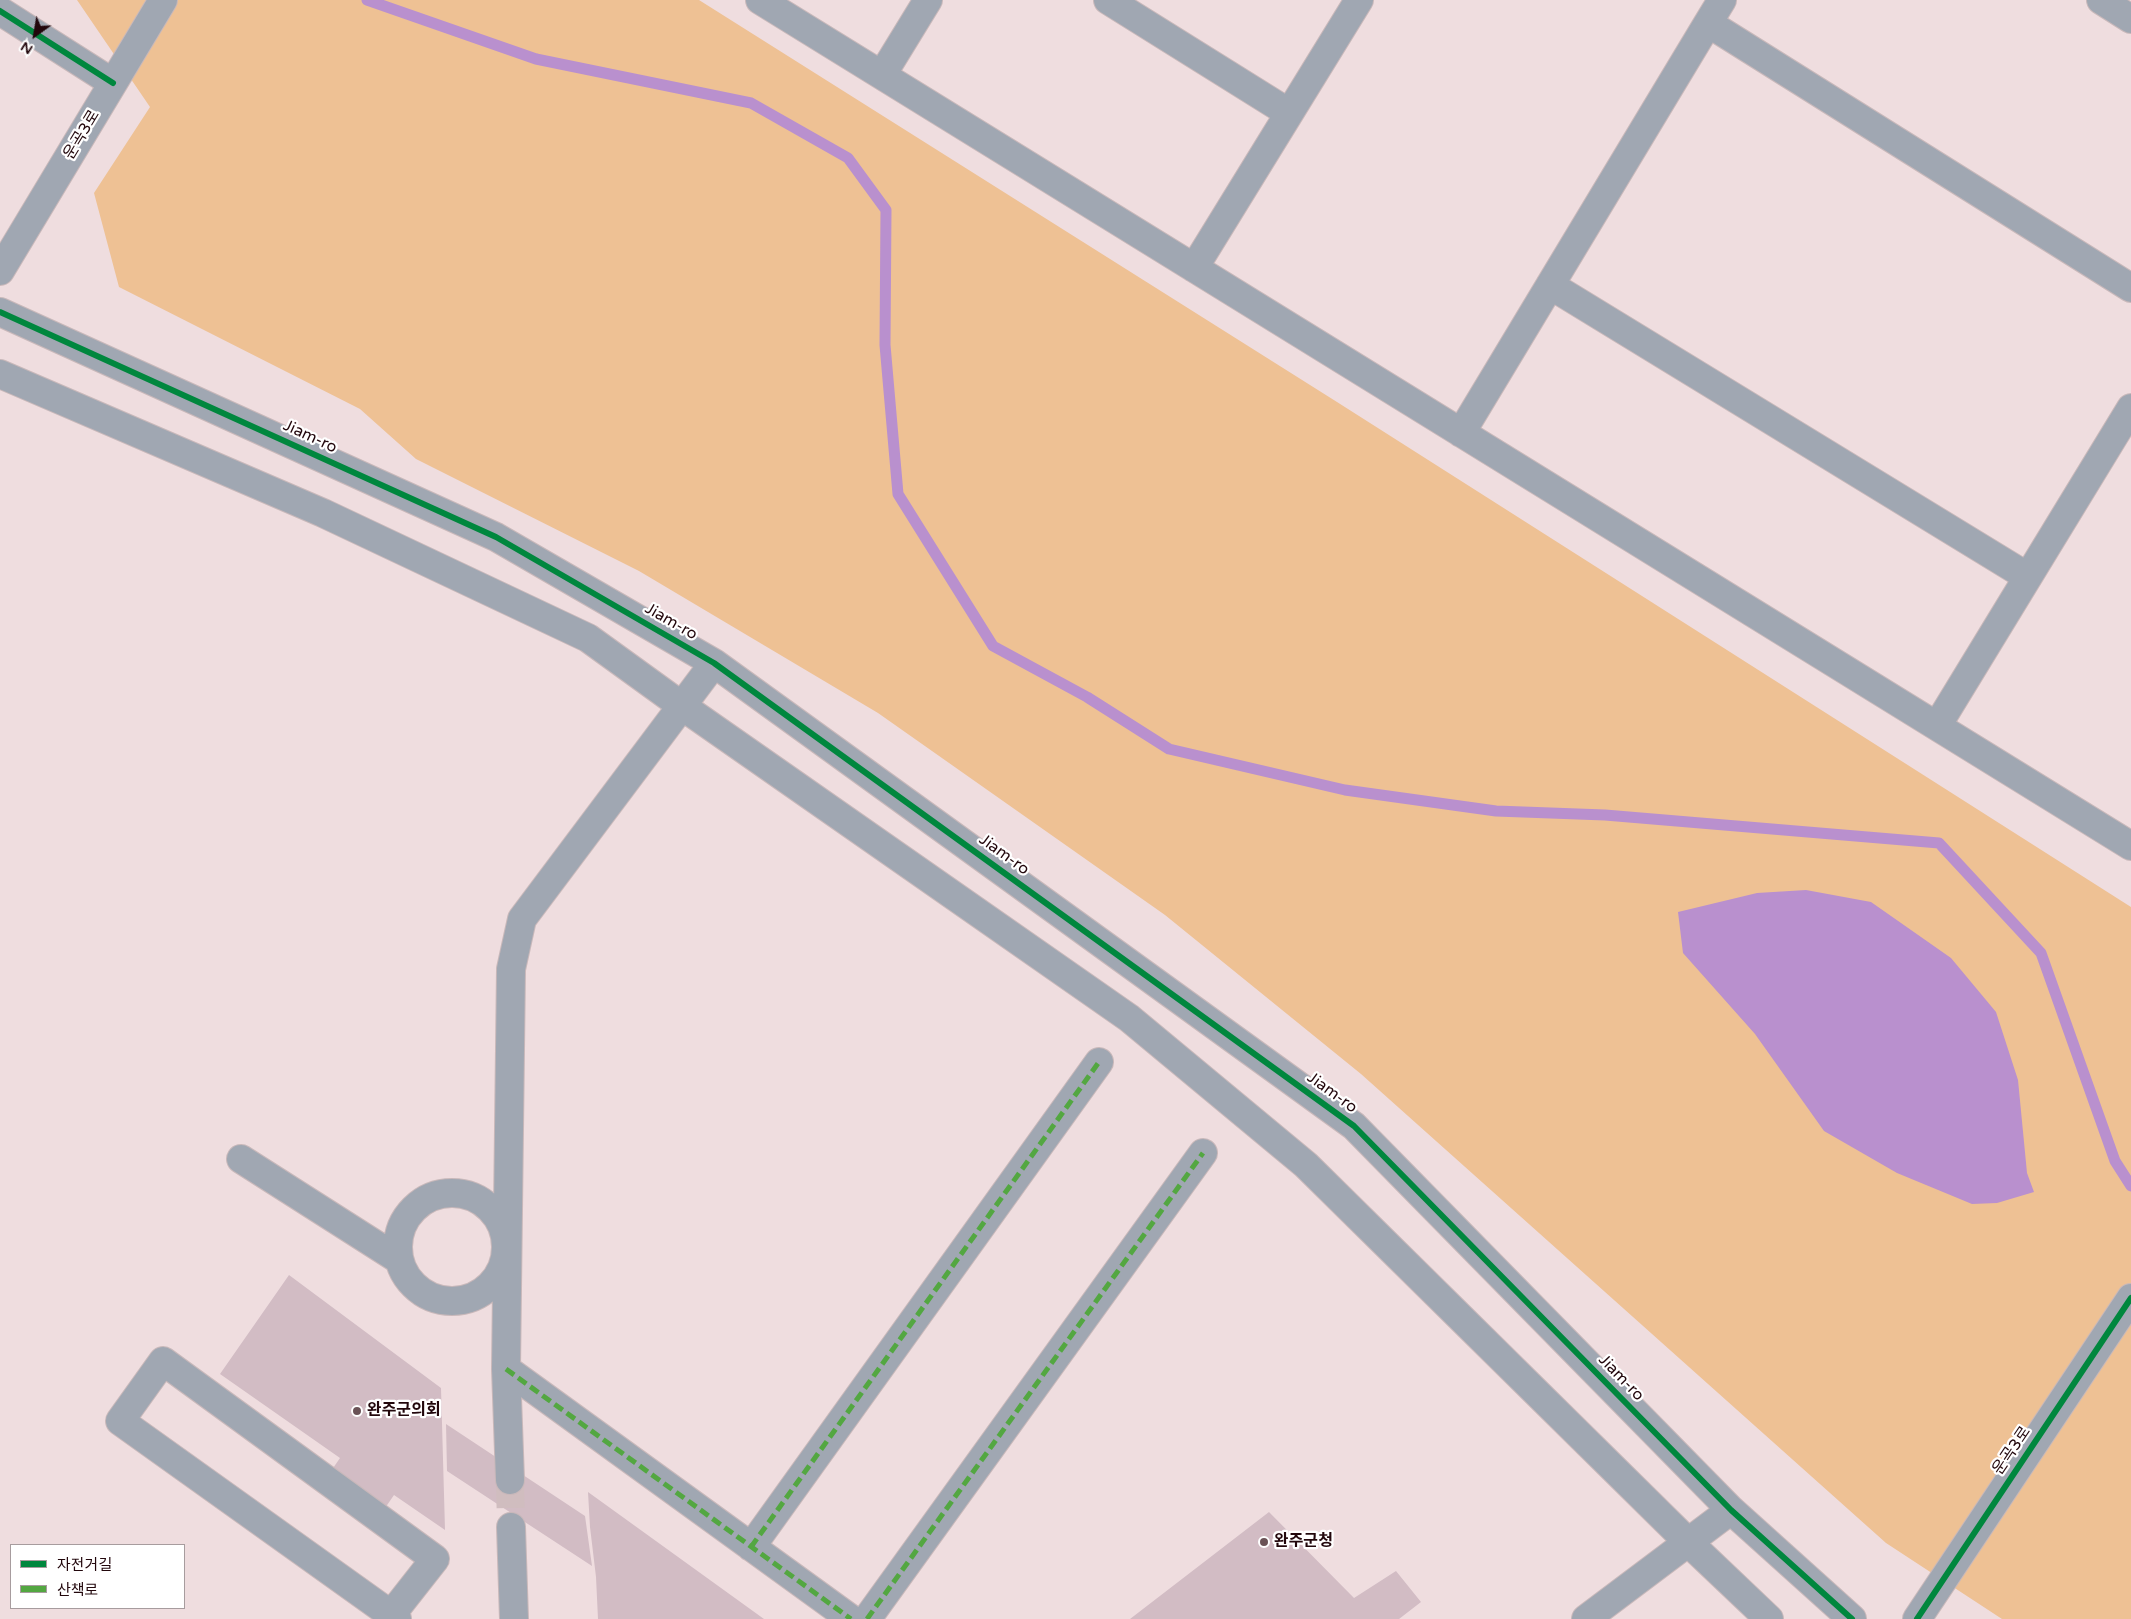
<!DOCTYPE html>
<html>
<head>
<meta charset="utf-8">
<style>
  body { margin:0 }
  #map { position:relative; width:2131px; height:1619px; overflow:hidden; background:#efdddf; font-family:"Varela Round","Noto Sans KR",sans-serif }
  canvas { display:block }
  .legend { position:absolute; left:10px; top:1544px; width:175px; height:65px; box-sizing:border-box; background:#fff; border:1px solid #a79c9e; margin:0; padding:6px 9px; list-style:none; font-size:15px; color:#22070c }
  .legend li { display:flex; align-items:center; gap:10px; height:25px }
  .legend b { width:25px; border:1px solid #a79c9e }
  .north { position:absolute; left:10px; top:10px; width:50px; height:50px; -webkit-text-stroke:4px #fff; paint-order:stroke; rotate:212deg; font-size:14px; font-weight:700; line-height:20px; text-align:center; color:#22070c }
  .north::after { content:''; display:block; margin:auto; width:18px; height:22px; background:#22070c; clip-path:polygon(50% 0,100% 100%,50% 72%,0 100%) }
</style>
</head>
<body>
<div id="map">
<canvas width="2131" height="1619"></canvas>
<ul class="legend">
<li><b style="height:6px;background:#00873e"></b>자전거길</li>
<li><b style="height:6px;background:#53a741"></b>산책로</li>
</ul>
<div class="north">N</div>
</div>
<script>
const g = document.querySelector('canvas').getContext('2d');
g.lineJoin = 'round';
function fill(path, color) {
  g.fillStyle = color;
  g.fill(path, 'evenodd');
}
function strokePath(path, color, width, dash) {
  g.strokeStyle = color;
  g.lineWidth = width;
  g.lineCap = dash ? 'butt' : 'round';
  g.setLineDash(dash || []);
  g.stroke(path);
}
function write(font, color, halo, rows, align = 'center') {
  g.font = font + ' "Varela Round","Noto Sans KR",sans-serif';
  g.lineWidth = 4.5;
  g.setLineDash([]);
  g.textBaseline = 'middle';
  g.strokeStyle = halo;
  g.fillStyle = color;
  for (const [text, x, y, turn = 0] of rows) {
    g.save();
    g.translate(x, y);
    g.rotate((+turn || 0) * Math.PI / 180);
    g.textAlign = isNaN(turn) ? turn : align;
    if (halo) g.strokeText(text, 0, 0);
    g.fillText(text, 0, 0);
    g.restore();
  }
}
const green = new Path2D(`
  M 77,0 L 699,0 L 1337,402 L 2131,907 L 2131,1619 L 2002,1619 L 1886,1543 L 1361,1074 L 1165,915 L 878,713 L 639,571 L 416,459 L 360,409 L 119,287 L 94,193 L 150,107 Z`);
const water = new Path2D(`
  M 1806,890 L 1871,902 L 1951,958 L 1996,1012 L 2018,1080 L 2027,1173 L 2034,1192 L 1997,1203 L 1972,1204 L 1897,1173 L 1824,1131 L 1755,1034 L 1683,953 L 1678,912 L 1757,893 Z`);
const stream = new Path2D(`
  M 367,0 L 536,59 L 751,103 L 848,158 L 886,210 L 885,345 L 898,494 L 993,646 L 1087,697 L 1169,749 L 1345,790 L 1496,811 L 1605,815 L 1939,843 L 2041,953 L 2115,1161 L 2131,1186`);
const building = new Path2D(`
  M 289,1275 L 441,1388 L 445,1530 L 394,1495 L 383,1511 L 329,1474 L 340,1458 L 220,1374 Z
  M 446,1424 L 585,1516 L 592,1566 L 447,1471 Z
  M 588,1492 L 764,1619 L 598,1619 L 596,1577 L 590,1527 Z
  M 1269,1512 L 1354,1598 L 1396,1571 L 1421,1602 L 1399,1619 L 1130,1619 Z`);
const minorTunnel = new Path2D(`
  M 510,1480 L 511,1527`);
const minor = new Path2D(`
  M 760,0 L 2131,846
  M 1108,0 L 1289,113
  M 2101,0 L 2131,19
  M 0,11 L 113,83
  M 1708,23 L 1722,0
  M 882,75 L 928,0
  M 1194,268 L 1359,0
  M 0,271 L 163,0
  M 1550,285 L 2028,577
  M 0,312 L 496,537 L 714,663 L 1354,1126 L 1731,1510 L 1852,1619
  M 0,374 L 323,513 L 588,638 L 682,706 L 1129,1018 L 1306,1165 L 1689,1543 L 1769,1619
  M 1461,433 L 1708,23 L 2131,288
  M 1937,726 L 2131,408
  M 241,1159 L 398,1259
  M398 1247a54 54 0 1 1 108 0a54 54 0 1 1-108 0Z
  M 506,1369 L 851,1619
  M 510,1480 L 506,1369 L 511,969 L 522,919 L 714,663
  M 511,1527 L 514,1619
  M 751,1547 L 1099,1062
  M 391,1615 L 435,1559 L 163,1361 L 120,1421 L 397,1619
  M 867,1619 L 1203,1153
  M 1586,1619 L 1731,1510
  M 1917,1619 L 2131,1298`);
const quiet = new Path2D(`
  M 506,1369 L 851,1619
  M 751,1547 L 1099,1062
  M 867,1619 L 1203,1153`);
const cycleway = new Path2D(`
  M 0,11 L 113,83
  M 0,312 L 496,537 L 714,663 L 1354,1126 L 1731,1510 L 1852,1619
  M 1917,1619 L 2131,1298`);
const markers = [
  [357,1411,5,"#6a5256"],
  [1264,1542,5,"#6a5256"]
];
const streetNames = [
  ["운곡3로",82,135,-59],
  ["Jiam-ro",310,437,25],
  ["Jiam-ro",671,622,30],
  ["Jiam-ro",1004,855,36],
  ["Jiam-ro",1332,1093,36],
  ["Jiam-ro",1621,1378,46],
  ["운곡3로",2012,1451,-56]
];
const poiNames = [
  ["완주군의회",367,1411],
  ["완주군청",1274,1542]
];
fill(green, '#eec194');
fill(water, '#b990ce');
strokePath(stream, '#b990ce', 11);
fill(building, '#d2bcc4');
strokePath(minorTunnel, '#d0bdbf', 28, [28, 14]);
strokePath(minor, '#c8b8ba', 30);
strokePath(minor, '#a0a7b2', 28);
strokePath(quiet, '#53a741', 5, [10, 5]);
strokePath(cycleway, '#00873e', 6);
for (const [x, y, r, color] of markers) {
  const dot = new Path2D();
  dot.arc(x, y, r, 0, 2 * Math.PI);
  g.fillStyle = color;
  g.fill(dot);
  strokePath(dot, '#fff', 2);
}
write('16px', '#22070c', '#fff', streetNames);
write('bold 16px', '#22070c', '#fff', poiNames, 'left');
</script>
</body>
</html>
